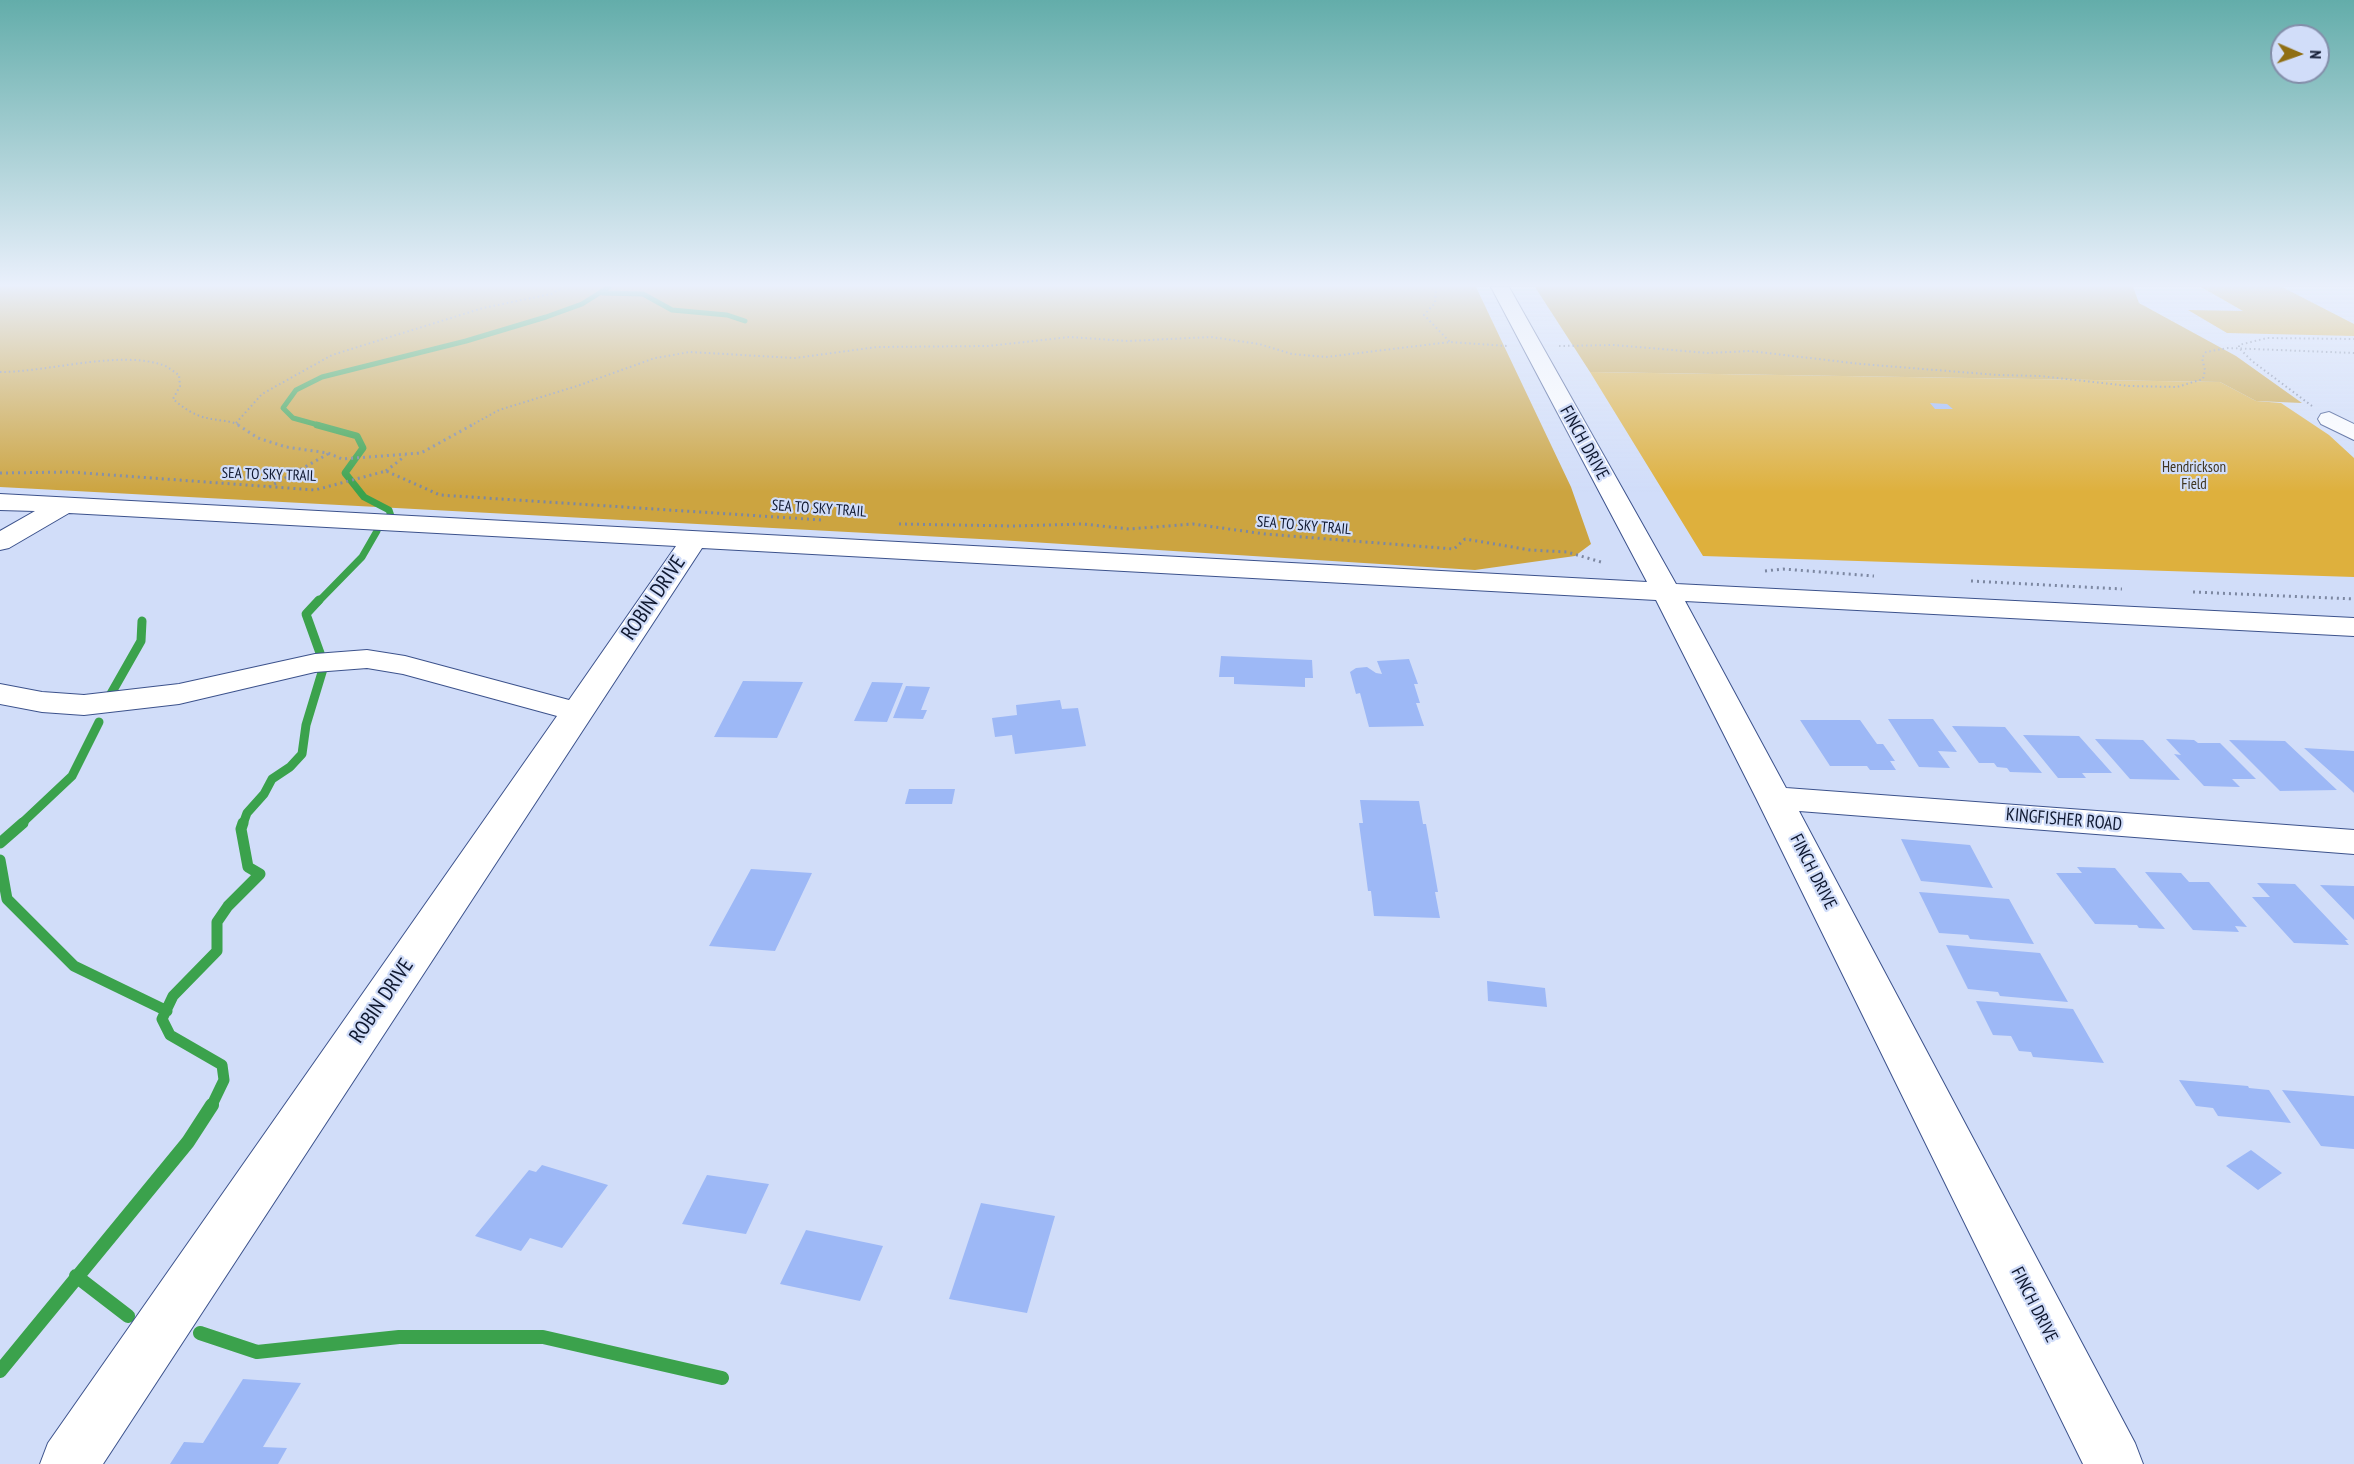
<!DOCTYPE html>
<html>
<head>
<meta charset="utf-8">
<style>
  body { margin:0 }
  #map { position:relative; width:2354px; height:1464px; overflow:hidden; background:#d1ddf9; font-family:"PT Sans Narrow",sans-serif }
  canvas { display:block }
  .north { position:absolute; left:2270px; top:24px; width:60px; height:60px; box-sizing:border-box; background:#d1ddf9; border:2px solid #838ea9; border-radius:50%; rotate:92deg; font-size:16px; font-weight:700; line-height:24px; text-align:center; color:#0f1830 }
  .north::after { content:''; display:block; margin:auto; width:21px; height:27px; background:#906f14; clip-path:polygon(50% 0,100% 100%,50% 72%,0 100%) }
</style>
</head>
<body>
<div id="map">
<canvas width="2354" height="1464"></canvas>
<div class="north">N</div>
</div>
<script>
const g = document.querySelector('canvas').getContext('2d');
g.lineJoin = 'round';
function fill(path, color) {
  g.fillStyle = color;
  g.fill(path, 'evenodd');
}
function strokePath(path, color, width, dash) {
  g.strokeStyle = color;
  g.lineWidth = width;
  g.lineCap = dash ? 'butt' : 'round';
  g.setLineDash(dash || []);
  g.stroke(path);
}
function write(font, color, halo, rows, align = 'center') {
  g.font = font + ' "PT Sans Narrow",sans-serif';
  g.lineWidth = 4.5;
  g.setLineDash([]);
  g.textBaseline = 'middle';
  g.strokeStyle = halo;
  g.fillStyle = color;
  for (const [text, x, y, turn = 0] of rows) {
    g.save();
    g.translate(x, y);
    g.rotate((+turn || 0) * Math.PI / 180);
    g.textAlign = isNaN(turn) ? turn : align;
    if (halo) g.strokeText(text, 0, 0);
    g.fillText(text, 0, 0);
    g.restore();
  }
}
const green = new Path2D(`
  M 2201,287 L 2282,287 L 2354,324 L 2354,336 L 2227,333 L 2188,310 L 2243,311 Z
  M 1590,372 L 2220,382 L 2256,401 L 2281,403 L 2329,435 L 2354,458 L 2354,577 L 1703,556 Z`);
const forest = new Path2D(`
  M 0,287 L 1476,287 L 1571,487 L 1591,544 L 1575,556 L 1475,570 L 999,540 L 0,487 Z
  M 1535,287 L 2133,287 L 2139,303 L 2236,356 L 2302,403 L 2256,401 L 2220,382 L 1590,372 Z`);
const streamFar4 = new Path2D(`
  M 603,293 L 643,294 L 672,310 L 727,315 L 745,321
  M 322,426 L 293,418 L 283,408 L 296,390 L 322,377 L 466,341 L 546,317 L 582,304 L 609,287`);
const streamFar3 = new Path2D(`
  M 317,425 L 357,436 L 363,448 L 345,473 L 364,497 L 389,510 L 391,516
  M 318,602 L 362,557 L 377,531`);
const streamFar2 = new Path2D(`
  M 108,699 L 141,641 L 142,621
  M 21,824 L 72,776 L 99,722
  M 243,824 L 247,813 L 264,794 L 272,779 L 290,767 L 302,754 L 306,725 L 323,669 L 320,653 L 306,614 L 319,600`);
const streamFar1 = new Path2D(`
  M 0,843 L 23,823
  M 0,860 L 7,899 L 74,966 L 167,1011
  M 211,1107 L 224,1080 L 222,1065 L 170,1035 L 162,1019 L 173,996 L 217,951 L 217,922 L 228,906 L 260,874 L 248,867 L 241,829 L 243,823`);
const stream = new Path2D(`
  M 76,1276 L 128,1316
  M 200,1333 L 257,1352 L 399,1337 L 543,1337 L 722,1378
  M 0,1371 L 188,1142 L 212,1105`);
const building = new Path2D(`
  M 1930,403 L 1947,404 L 1953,409 L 1935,409 Z
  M 1221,656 L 1312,660 L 1313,678 L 1305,678 L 1305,687 L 1234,684 L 1234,677 L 1219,677 Z
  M 1409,659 L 1418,684 L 1414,684 L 1420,703 L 1416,703 L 1424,726 L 1369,727 L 1360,693 L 1356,694 L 1350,672 L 1356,668 L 1367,667 L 1376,673 L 1382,674 L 1377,661 Z
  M 743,681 L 803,682 L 777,738 L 714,737 Z
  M 872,682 L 903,683 L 887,722 L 854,721 Z
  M 906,686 L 930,687 L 921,710 L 927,710 L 923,719 L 893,718 Z
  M 1060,700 L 1062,709 L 1078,708 L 1086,746 L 1015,754 L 1012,735 L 995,737 L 992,718 L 1017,715 L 1016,705 Z
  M 1888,719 L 1933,719 L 1957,752 L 1938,751 L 1950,768 L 1919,767 Z
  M 1800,720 L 1860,720 L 1877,744 L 1883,744 L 1895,761 L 1890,761 L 1896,770 L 1870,770 L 1867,766 L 1830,766 Z
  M 1952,726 L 2005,727 L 2042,773 L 2010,772 L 2007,768 L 1997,767 L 1994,763 L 1979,763 Z
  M 2023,735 L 2079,736 L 2112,773 L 2082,773 L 2086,778 L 2058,778 Z
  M 2095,739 L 2143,740 L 2180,780 L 2130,779 Z
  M 2166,739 L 2194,740 L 2198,743 L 2220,743 L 2256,779 L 2232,779 L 2240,787 L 2204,786 L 2174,754 L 2181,755 Z
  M 2229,740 L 2285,741 L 2337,790 L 2280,791 Z
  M 2304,748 L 2354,751 L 2354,793 L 2352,791 Z
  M 909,789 L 955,789 L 952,804 L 905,804 Z
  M 1360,800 L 1419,801 L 1423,824 L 1426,824 L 1438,892 L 1435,892 L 1440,918 L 1374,916 L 1371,891 L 1368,891 L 1359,823 L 1363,823 Z
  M 1901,839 L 1970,845 L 1993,888 L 1921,881 Z
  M 2077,867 L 2115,868 L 2165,929 L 2139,928 L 2137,925 L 2095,924 L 2056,873 L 2082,873 Z
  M 751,869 L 812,873 L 775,951 L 709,946 Z
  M 2145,872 L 2181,873 L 2189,882 L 2209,882 L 2247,927 L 2235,926 L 2239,932 L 2193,930 Z
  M 2257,883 L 2295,884 L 2348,940 L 2345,940 L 2349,945 L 2294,943 L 2252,897 L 2270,897 Z
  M 2320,885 L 2354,886 L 2354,920 Z
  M 1919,892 L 2009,899 L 2034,944 L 1970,939 L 1968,935 L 1939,933 Z
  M 1946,945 L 2040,953 L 2068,1002 L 2000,996 L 1998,992 L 1968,989 Z
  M 1487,981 L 1545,988 L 1547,1007 L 1488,1001 Z
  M 1976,1001 L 2073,1009 L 2104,1063 L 2033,1057 L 2031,1052 L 2019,1051 L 2011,1036 L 1993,1035 Z
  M 2179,1080 L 2248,1086 L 2249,1088 L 2269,1090 L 2291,1123 L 2218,1116 L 2213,1108 L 2196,1106 Z
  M 2282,1090 L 2354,1096 L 2354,1149 L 2321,1146 Z
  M 2251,1150 L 2282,1173 L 2258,1190 L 2226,1166 Z
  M 542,1165 L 608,1185 L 562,1248 L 530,1238 L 521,1251 L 475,1236 L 529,1170 L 536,1172 Z
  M 707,1175 L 769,1184 L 746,1234 L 682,1224 Z
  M 981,1203 L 1055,1216 L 1027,1313 L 949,1299 Z
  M 806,1230 L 883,1246 L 860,1301 L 780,1284 Z
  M 243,1379 L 301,1383 L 263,1447 L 287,1448 L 278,1464 L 170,1464 L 184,1442 L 203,1443 Z`);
const pathFar1 = new Path2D(`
  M 1436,287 L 1435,303 L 1424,315 L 1450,342
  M 1559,346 L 1614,345 L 1708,353 L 1750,351 L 1861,364 L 1998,375 L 2040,376 L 2129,386 L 2177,387 L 2203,379 L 2205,370 L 2202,358 L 2206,352 L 2228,348 L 2354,353
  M 0,372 C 49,372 118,350 163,365 C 169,367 174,372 179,375 L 180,386 L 173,399 C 182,407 195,416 207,418 C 218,421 231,420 241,426
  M 2312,406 L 2252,361 L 2239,348 L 2239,345 L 2267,338 L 2354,339
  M 236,423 L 262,394 L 332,355 L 483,308 L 551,294 L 564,287
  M 470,426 L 499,410 L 577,386 L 655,358 L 690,352 L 795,358 L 877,347 L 988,346 L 1069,337 L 1128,341 L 1211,337 L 1259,344 L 1292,354 L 1326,357 L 1450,342 L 1507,346`);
const path = new Path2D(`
  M 238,425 L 258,438 L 286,447 L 328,453 L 342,459 L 421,453 L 472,425
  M 386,471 L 405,456
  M 0,473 L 70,472 L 315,490 L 386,471 L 440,495 L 822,520
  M 269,487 L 328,454
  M 899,524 L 1014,526 L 1083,524 L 1129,529 L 1193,524 L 1265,534 L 1454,549 L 1465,539 L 1530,550 L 1567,552 L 1601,562
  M 1765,571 L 1783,569 L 1874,576
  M 1971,581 L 2122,589
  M 2193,592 L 2354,599`);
const minor = new Path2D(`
  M 1491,287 L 1509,287 L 1676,584 L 2354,618 L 2354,636 L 1685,601 L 1786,788 L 2354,830 L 2354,854 L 1799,811 L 2135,1443 L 2143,1464 L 2083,1464 L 1756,798 L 1656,600 L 702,548 L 103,1464 L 40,1464 L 48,1443 L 557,716 L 403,674 L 367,668 L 315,672 L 179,704 L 84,715 L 42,712 L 0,704 L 0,684 L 42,692 L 84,695 L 179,684 L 315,654 L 367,650 L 405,656 L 569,700 L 676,546 L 69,513 L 9,548 L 0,550 L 0,531 L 35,511 L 0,510 L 0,494 L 1647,582 Z
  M 2329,412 L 2354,424 L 2354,440 L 2321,424 L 2318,419 L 2321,414 Z`);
const farParknames = [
  ["Hendrickson",2194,468],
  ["Field",2194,485]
];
const farStreetnames = [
  ["SEA TO SKY TRAIL",269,475,2],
  ["SEA TO SKY TRAIL",819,509,4],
  ["SEA TO SKY TRAIL",1304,526,5]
];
const streetNames = [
  ["FINCH DRIVE",1584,443,61],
  ["KINGFISHER ROAD",2064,820,5],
  ["FINCH DRIVE",1813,872,63],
  ["FINCH DRIVE",2034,1305,63]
];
const nearStreetnames = [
  ["ROBIN DRIVE",654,598,-56],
  ["ROBIN DRIVE",382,1001,-56]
];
fill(green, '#deb03d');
fill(forest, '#cca440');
strokePath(streamFar4, '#3ba24c', 5);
strokePath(streamFar3, '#3ba24c', 7);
strokePath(streamFar2, '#3ba24c', 9);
strokePath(streamFar1, '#3ba24c', 11);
strokePath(stream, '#3ba24c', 14);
fill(building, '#9db8f6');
strokePath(minor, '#3c528c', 2);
strokePath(pathFar1, '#7d88a2', 2, [1.5, 3]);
strokePath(path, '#7d88a2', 3, [2, 4]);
fill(minor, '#fff');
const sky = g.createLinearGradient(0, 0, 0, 492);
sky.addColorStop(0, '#63adaa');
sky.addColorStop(0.58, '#eaf0fc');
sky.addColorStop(1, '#eaf0fc00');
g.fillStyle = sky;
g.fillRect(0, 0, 2354, 492);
write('15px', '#3f3520', '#d1ddf9', farParknames);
write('15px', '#0f1830', '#d1ddf9', farStreetnames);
write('18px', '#0f1830', '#d1ddf9', streetNames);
write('21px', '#0f1830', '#d1ddf9', nearStreetnames);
</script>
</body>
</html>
